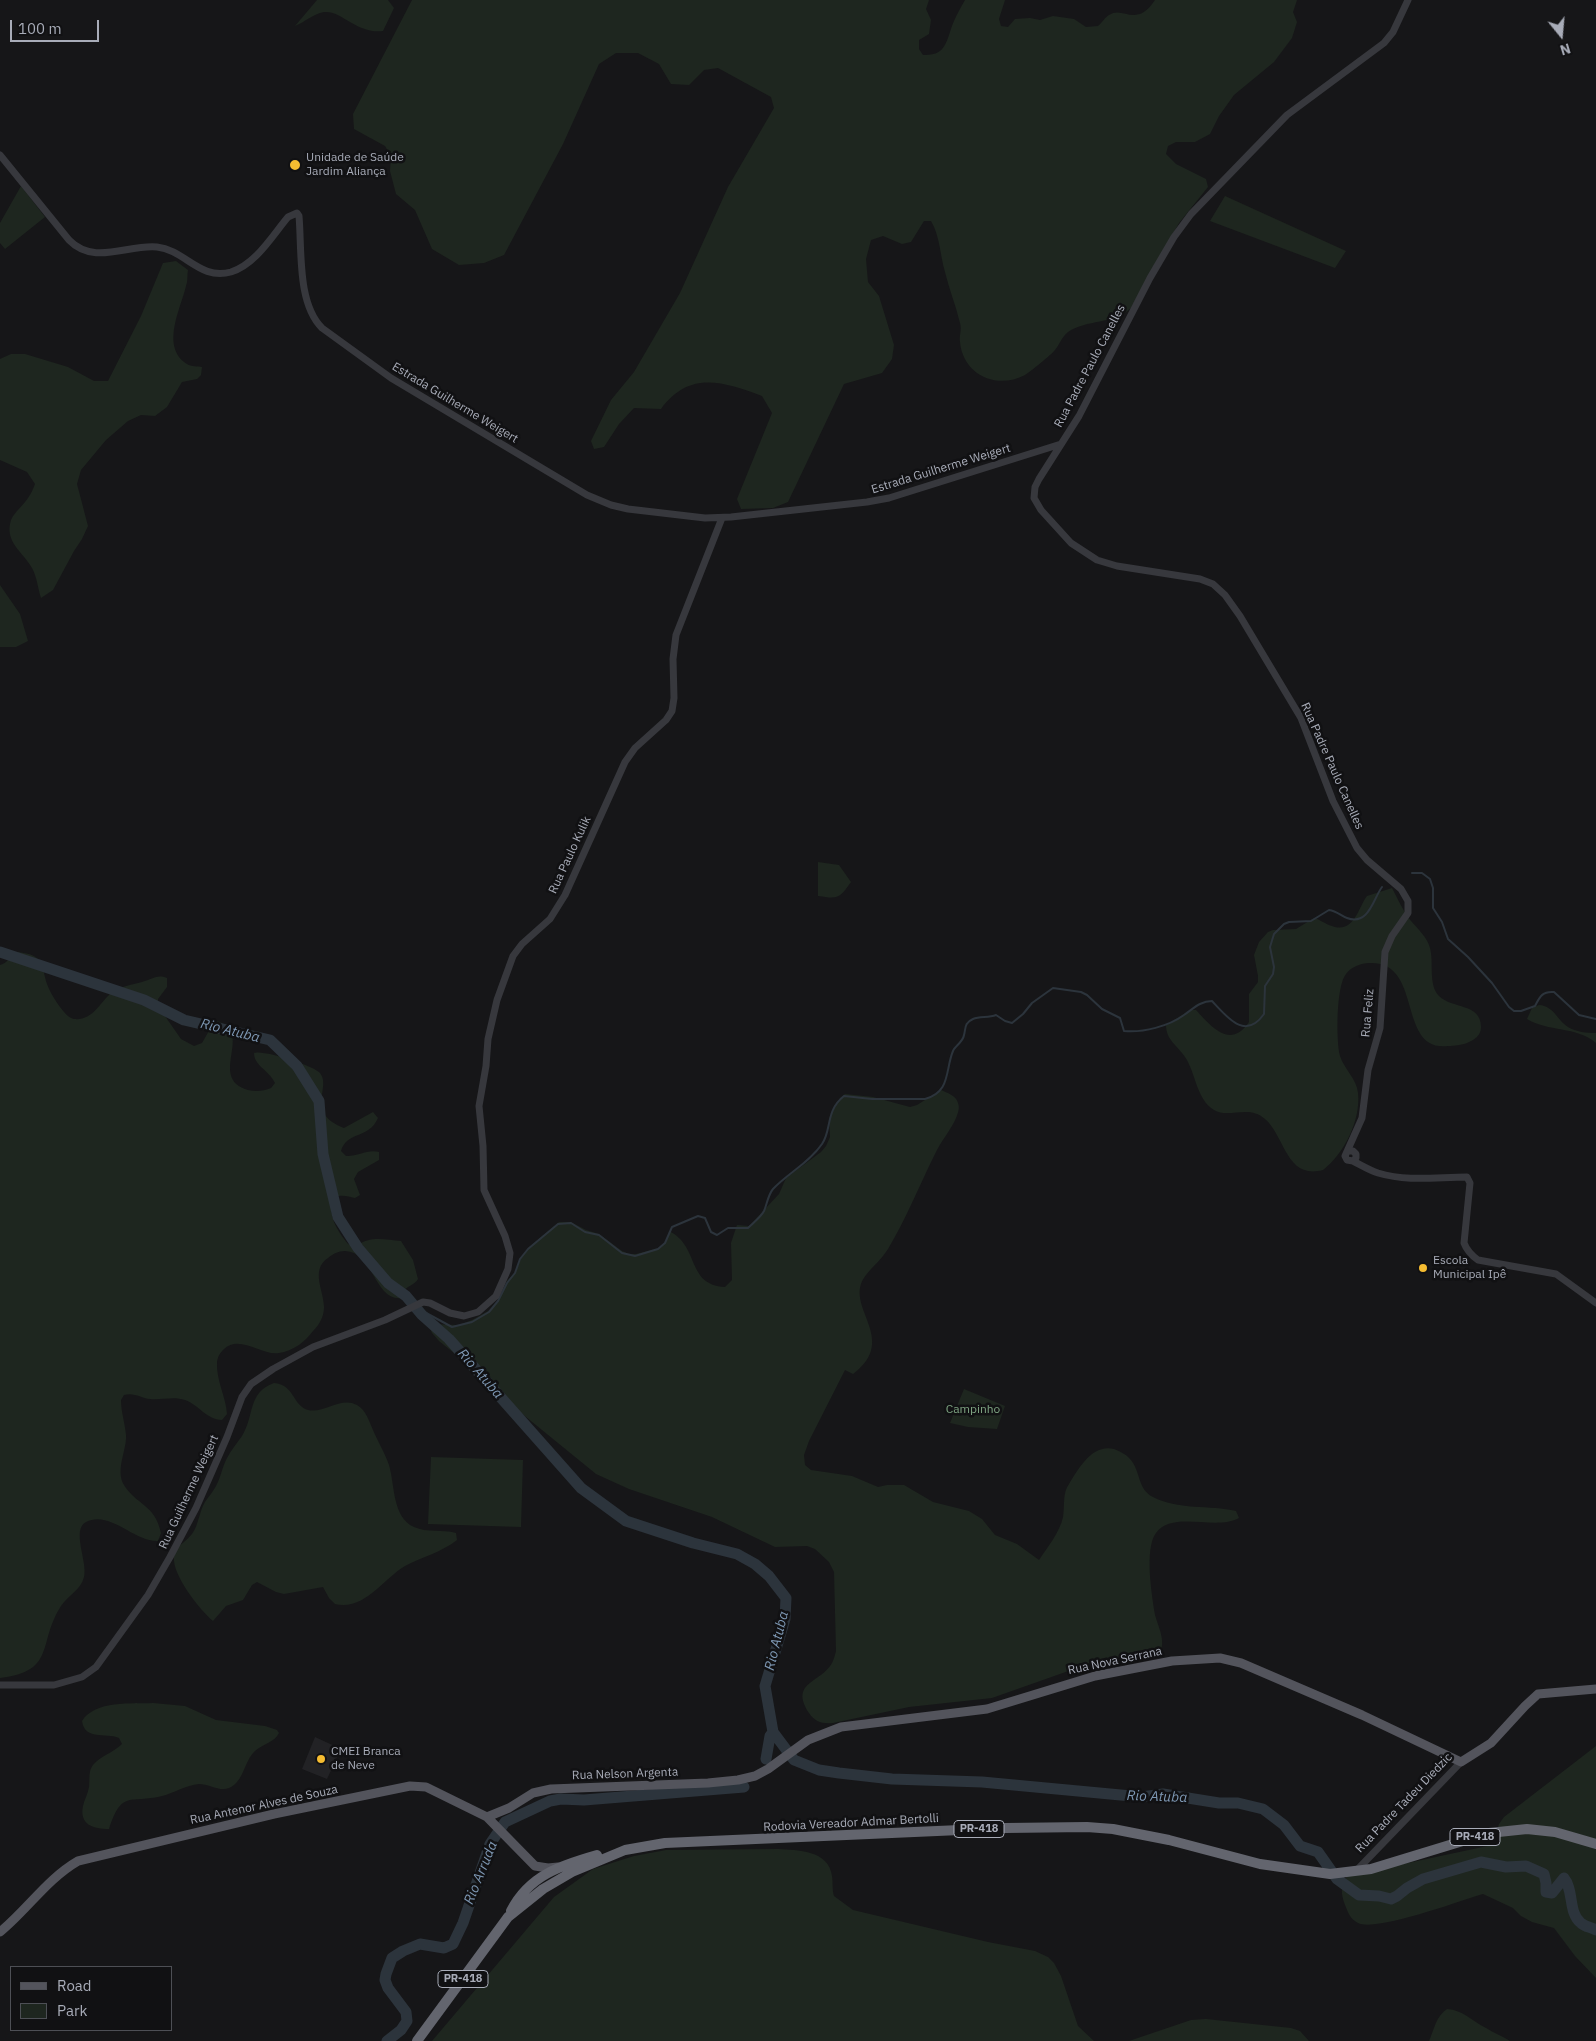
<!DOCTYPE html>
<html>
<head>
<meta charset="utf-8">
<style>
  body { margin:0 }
  #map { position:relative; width:1596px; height:2041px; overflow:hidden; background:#161618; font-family:"IBM Plex Sans",sans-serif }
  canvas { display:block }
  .legend { position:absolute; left:10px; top:1966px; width:162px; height:65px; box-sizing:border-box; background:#111113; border:1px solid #4d4f55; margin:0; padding:6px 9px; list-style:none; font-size:15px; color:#a8acb8 }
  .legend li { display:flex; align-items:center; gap:10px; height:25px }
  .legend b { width:25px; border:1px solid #4d4f55 }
  .north { position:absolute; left:1536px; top:10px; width:50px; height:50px; -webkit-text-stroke:4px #111113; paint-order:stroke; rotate:163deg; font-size:14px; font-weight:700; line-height:20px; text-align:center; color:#a8acb8 }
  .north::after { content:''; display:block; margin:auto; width:18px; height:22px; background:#a8acb8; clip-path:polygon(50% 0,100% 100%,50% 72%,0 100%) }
  .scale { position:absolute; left:10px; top:20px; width:89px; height:22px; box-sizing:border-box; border:2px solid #a8acb8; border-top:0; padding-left:6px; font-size:15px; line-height:18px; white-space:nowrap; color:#a8acb8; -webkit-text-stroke:4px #111113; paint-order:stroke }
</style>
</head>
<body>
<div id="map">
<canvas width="1596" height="2041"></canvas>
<ul class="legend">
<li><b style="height:6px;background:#53545c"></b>Road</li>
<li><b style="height:14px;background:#1e261f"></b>Park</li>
</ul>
<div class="north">N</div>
<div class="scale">100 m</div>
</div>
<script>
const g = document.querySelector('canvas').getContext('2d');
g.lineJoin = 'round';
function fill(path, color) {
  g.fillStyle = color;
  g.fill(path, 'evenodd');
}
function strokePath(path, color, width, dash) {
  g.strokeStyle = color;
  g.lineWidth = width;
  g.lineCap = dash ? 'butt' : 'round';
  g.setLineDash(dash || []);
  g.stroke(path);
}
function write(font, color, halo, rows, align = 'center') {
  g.font = font + ' "IBM Plex Sans",sans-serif';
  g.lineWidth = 5;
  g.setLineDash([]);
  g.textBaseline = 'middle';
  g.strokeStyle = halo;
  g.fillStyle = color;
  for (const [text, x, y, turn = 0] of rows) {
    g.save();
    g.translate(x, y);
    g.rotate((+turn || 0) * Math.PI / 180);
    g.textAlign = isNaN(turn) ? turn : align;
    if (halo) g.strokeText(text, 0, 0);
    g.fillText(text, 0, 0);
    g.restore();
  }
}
const built = new Path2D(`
  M 315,1737 L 341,1749 L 327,1779 L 302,1769 Z`);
const green = new Path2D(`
  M 317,0 L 388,0 L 394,8 L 383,31 C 356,34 342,10 324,12 C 313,14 305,22 295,26 Z
  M 412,0 L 929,0 L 926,9 L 931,20 L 929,34 L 919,40 L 919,49 L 923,55 C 948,56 946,39 954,21 C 957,14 961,7 965,0 L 1005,0 L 999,19 L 1001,26 L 1008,27 L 1015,19 L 1030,18 L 1040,20 L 1053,16 L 1074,19 L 1086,27 L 1098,26 C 1102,23 1105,17 1109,15 C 1123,5 1136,29 1155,0 L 1297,0 L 1293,12 L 1297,22 L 1292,38 L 1274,62 L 1234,95 L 1219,116 L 1210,134 L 1195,142 L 1176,142 L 1168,146 L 1166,154 L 1176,164 L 1206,179 L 1208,187 L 1179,223 L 1131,308 C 1113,325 1087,319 1068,332 C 1061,338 1060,344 1055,350 C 1051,355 1030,372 1025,375 C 997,390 963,375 960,342 C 959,336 962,330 960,323 C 956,306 949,289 945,272 C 940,255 940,236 931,221 L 924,221 L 911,242 L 902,244 L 883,236 L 871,240 L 866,259 L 868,282 L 879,296 L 894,345 L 892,359 L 882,373 L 844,384 L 788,502 L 773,508 L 741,509 L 737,499 L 772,413 L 762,396 C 723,382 690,370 661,409 L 634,408 L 619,424 L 604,447 L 594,449 L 591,441 L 611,400 L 634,372 L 680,293 L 728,187 L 774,108 L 771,97 L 718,68 L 704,70 L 689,85 L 671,84 L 659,64 L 638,53 L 616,53 L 599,64 L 563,144 L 504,255 L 484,263 L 459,265 L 432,249 L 415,210 L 396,194 L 390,171 L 391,156 L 385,146 L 354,129 L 353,114 Z
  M 21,186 L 45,217 L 5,249 L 0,243 L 0,223 Z
  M 1225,196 L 1346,251 L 1335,268 L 1210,221 Z
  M 176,261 L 188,270 C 187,276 188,281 186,286 C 181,308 160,347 187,364 C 191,367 198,366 202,367 L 201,375 L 197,379 L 182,382 L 167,407 L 155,416 L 141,415 L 128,421 L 106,440 L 81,470 L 77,484 L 88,526 L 82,539 L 74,551 L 53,590 L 41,598 C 38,589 37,577 32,568 C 23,552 4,542 11,520 C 15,511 23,506 28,498 C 31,494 33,489 35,484 L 27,472 L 0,460 L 0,359 L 11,354 L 25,354 L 68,367 L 94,381 L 108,381 L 141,316 L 163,263 Z
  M 0,585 L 20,614 L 28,641 L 16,647 L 0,647 Z
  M 818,862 L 839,865 L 851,882 C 839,899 838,899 818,896 Z
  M 1392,888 C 1398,899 1403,911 1411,921 C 1418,929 1427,937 1430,948 C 1434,962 1428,985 1439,996 C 1452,1009 1481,1003 1481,1027 C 1481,1036 1474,1040 1467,1043 C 1462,1045 1454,1046 1448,1046 C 1396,1052 1424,960 1369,963 C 1361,963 1351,967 1346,974 C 1336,986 1336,1041 1340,1056 C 1344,1069 1357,1079 1358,1093 C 1361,1120 1344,1154 1323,1170 C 1286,1180 1285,1136 1265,1119 C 1249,1104 1229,1119 1214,1110 C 1196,1099 1196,1073 1185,1057 C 1177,1045 1166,1040 1166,1025 L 1190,1010 L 1196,1010 C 1211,1026 1230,1050 1249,1022 L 1249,994 L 1258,982 L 1258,976 L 1254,955 L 1259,942 L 1268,932 L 1273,930 L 1296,929 L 1314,918 C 1321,920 1325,924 1332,926 C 1354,934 1358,908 1367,896 Z
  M 18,952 C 44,955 41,964 47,984 C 50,993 65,1018 74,1019 C 92,1021 100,1003 110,994 C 119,986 132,985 142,982 C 153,979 157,974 167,978 L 167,987 L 158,999 L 158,1006 L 181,1039 L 194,1046 L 202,1043 L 210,1029 L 217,1021 C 255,1032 207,1078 248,1090 C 256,1092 264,1091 271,1088 L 275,1083 C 269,1070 254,1066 254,1053 C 262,1049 315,1066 320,1073 C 332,1088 304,1112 344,1128 L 373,1112 L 378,1118 C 369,1139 347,1131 341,1151 L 346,1156 C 357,1157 367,1149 379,1152 L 379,1160 L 358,1172 L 354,1179 L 360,1195 L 355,1198 C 347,1196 341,1194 333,1198 C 328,1216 336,1229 348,1244 L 357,1246 C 370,1235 386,1240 401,1241 L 413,1260 L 418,1279 C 415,1285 406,1286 402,1293 L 403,1298 C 374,1303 375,1252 345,1251 C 338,1251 333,1254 328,1258 C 310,1270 324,1291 324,1307 C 324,1317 319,1325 313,1331 C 305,1342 293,1351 279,1353 C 262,1356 240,1334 224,1349 C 220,1353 218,1356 217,1362 C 216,1380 226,1397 227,1414 L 222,1420 C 207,1420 199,1405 185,1400 C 174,1396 162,1400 150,1399 C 141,1398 134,1392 124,1395 L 121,1400 C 121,1412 125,1423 126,1435 C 127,1450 115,1470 124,1485 C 136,1505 155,1504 161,1533 L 158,1541 C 134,1542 110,1510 86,1522 C 71,1530 88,1562 84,1577 C 81,1590 68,1595 61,1606 C 37,1643 57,1671 0,1678 L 0,965 C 8,963 10,956 18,952 Z
  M 1539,1005 C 1554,1006 1557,1020 1568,1027 C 1576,1032 1587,1033 1596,1033 L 1596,1043 C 1576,1026 1548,1032 1527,1019 L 1532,1008 Z
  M 941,1090 C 947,1093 956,1095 958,1103 C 960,1108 958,1113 956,1118 C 951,1130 941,1141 935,1154 C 919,1186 906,1219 888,1249 C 882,1259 873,1266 866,1275 C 841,1306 901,1338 853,1374 L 845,1370 L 809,1441 L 804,1455 L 805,1465 L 811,1470 L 852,1476 L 878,1487 L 887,1485 L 904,1485 L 933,1502 L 969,1511 L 982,1519 L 995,1535 L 1017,1544 L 1039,1560 C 1047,1548 1060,1532 1063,1517 C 1065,1506 1062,1494 1069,1484 C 1079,1468 1092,1444 1114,1449 C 1119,1451 1126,1454 1130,1459 C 1141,1471 1137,1489 1153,1497 C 1177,1510 1210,1505 1236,1511 L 1239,1518 C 1216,1531 1172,1510 1156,1533 C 1144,1549 1152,1596 1155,1615 C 1158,1626 1166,1641 1160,1652 C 1156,1660 1144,1660 1136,1661 C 1120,1664 1107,1667 1091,1663 L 992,1698 L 909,1707 L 833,1723 C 822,1724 815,1722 809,1713 C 789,1682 821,1683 832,1663 C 834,1659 835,1655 836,1651 L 834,1572 L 829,1562 L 815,1549 L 807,1546 L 775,1547 L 712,1517 L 629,1489 L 596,1474 L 515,1408 L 479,1373 L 439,1341 L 432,1333 L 428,1324 L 459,1325 L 472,1320 L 490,1310 L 499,1300 L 507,1281 L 516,1271 L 521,1258 L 529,1247 L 559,1222 L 571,1222 L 586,1230 L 599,1234 L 622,1251 L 629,1254 L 636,1254 L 659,1248 L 666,1241 L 669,1231 C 700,1246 686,1285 725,1287 L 732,1280 L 731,1243 L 737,1225 L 749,1226 L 779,1194 L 786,1178 L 821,1152 L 826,1146 L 830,1137 L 829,1118 L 840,1098 L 845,1094 L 873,1097 L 910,1107 L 917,1105 Z
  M 274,1383 C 295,1385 292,1405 308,1410 C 324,1414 341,1396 357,1405 C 366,1410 369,1421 373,1430 C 378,1442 385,1453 389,1465 C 395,1485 392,1517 414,1527 C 427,1533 442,1529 456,1533 L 457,1540 C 442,1552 422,1557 405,1566 C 384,1578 365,1611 335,1604 L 329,1598 L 323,1587 L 284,1594 L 276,1592 L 257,1582 L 252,1585 L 243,1600 L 226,1606 L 213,1621 C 200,1610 172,1575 174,1557 C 175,1546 186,1542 192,1534 C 199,1524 199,1512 205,1502 C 208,1497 213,1492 216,1486 C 221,1477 222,1467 227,1458 C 231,1450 237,1443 242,1436 C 255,1415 247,1393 274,1383 Z
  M 964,1389 L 1005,1406 L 997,1429 L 968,1427 L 950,1423 Z
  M 431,1457 L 523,1460 L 521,1527 L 428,1524 Z
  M 153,1703 L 185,1706 L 216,1720 L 265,1726 L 277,1730 L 279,1733 C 275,1742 263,1744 255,1751 C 244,1761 244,1782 229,1788 C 220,1792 209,1784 199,1784 C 186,1785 174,1793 162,1796 C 130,1804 122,1789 109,1829 C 94,1829 79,1825 83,1806 C 84,1800 88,1794 89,1787 C 90,1780 88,1771 93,1765 C 100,1756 113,1753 122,1744 L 119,1738 C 105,1732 85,1741 82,1721 C 95,1700 132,1704 153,1703 Z
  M 1596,1746 L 1596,1978 L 1575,1956 L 1554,1928 L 1532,1922 L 1521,1916 L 1513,1908 L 1483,1894 C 1459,1901 1376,1932 1358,1923 C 1350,1919 1348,1912 1345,1905 C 1341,1894 1340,1886 1347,1876 L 1492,1845 L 1499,1824 L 1504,1817 Z
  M 778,1849 C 797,1850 829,1850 832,1876 C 833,1883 832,1889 834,1896 L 853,1910 L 988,1942 L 1035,1951 L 1048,1957 L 1054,1963 L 1061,1976 L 1078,2026 L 1094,2041 L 432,2041 L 554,1897 L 593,1869 L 634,1856 L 666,1850 Z
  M 1447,2009 C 1463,2010 1472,2021 1486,2028 C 1494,2033 1502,2036 1510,2041 L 1429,2041 C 1434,2030 1436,2016 1447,2009 Z
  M 1206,2019 L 1291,2028 L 1300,2031 L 1309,2041 L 1129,2041 L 1191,2020 Z`);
const stream = new Path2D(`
  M 1412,873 L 1422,873 L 1430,879 L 1433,888 L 1433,908 L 1442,922 L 1448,939 L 1468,957 L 1492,983 L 1509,1007 L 1514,1011 L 1521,1011 L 1535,1006 C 1540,996 1543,991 1554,992 L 1579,1015 L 1596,1019
  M 417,1308 L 452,1327 L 472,1322 L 489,1312 L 498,1301 L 507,1283 L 515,1273 L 520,1259 L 528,1249 L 558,1224 L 571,1223 L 585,1232 L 599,1235 L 622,1253 L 635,1256 L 658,1249 L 665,1243 L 672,1227 L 698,1216 L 705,1218 L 711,1232 L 717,1235 L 728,1228 L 748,1228 C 753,1223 761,1217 764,1211 C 767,1204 768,1195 773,1189 C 788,1173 809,1163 822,1144 C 832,1130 825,1111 844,1096 L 872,1099 L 925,1099 C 951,1092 945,1070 953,1051 C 955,1046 963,1042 964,1035 C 966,1028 964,1023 973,1019 C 980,1016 988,1018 996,1015 L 1005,1021 L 1012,1023 L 1023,1014 L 1032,1003 L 1053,988 L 1081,992 L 1087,995 L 1102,1009 L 1120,1018 L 1124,1031 C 1143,1033 1169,1026 1184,1015 C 1193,1009 1200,1001 1212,1001 C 1227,1017 1245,1041 1264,1014 L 1265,986 L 1273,974 L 1274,967 L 1270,947 L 1274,934 L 1284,924 L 1289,922 L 1311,921 L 1329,910 C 1337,911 1341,916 1347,918 C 1369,926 1373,899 1382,887`);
const river = new Path2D(`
  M 0,952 L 144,1000 L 184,1020 L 270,1040 L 297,1066 L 319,1101 L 323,1154 L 338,1217 L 358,1248 L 388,1283 L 406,1296 L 422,1315 L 449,1339 L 581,1488 L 626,1521 L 693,1543 L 737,1554 L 755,1564 L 769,1576 L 786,1598 L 785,1619 L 765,1686 L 773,1732 L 794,1760 L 819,1770 L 839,1773 L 892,1779 L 982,1782 L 1142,1797 L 1163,1794 L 1219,1803 L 1238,1803 L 1263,1809 L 1284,1825 L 1300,1846 L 1318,1852 L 1337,1879 L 1359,1895 L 1379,1896 L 1391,1899 L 1397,1896 L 1407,1888 L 1423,1879 L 1481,1862 L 1506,1867 L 1526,1866 L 1544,1874 L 1546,1883 L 1546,1892 L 1552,1893 L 1564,1878 C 1574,1890 1568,1913 1581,1923 C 1585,1927 1591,1927 1596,1930
  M 766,1759 L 770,1736 L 773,1732
  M 387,2041 L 401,2030 L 407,2021 L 406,2012 L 388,1988 L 385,1980 L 386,1974 L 392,1958 L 403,1951 L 420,1944 L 444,1948 L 453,1944 L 463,1923 L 490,1844 L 505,1822 L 550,1801 L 561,1799 L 584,1800 L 744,1787`);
const minor = new Path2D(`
  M 0,155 L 69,240 C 94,266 128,244 157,247 C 185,250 200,281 231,272 C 256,264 272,236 288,217 L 297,213 L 299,216 C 302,250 297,303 322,328 L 391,378 L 587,495 L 611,505 L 628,509 L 705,518 L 731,517 L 867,502 L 889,498 L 1061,444
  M 1349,1151 L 1353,1151 L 1356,1154 L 1356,1158 L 1353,1161 L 1347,1160 L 1345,1156 L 1362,1118 L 1368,1070 L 1380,1028 L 1385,952 L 1392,936 L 1408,913 L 1408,901 L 1401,889 L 1367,860 L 1357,848 L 1333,801 L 1301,718 L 1240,616 L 1225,595 L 1213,584 L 1200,579 L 1117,566 L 1097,560 L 1071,543 L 1041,510 L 1034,498 L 1035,487 L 1039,479 L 1079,416 L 1150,278 L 1174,237 L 1191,214 L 1287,115 L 1384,43 L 1393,32 L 1408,0
  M 1353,1161 C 1361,1165 1369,1170 1378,1173 C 1408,1182 1437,1177 1467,1177 L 1470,1183 L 1464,1243 C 1467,1251 1471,1255 1478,1260 L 1556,1274 L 1596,1303
  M 0,1685 L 54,1685 L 82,1677 L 96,1667 L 148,1595 L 170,1557 L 196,1508 L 227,1437 L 242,1397 L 251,1384 L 273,1369 L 313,1347 L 385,1320 L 423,1302 L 430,1303 L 450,1313 L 464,1316 L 478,1312 L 496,1296 L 508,1269 L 510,1253 L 505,1236 L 484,1190 L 483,1146 L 479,1106 L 486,1066 L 488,1039 L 497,1000 L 513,956 L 522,944 L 550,919 L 565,895 L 625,762 L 635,748 L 666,720 L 672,711 L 674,698 L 673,659 L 676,635 L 722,518
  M 1356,1871 L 1461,1762`);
const major = new Path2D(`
  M 487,1817 L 509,1808 L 533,1793 L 551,1789 L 708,1783 L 738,1780 L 755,1776 L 768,1769 L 808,1740 L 841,1727 L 987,1709 L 1095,1676 L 1172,1661 L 1220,1658 L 1241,1663 L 1362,1715 L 1461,1762 L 1491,1743 L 1525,1706 L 1538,1694 L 1596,1689
  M 0,1932 C 27,1910 47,1879 78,1861 L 274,1814 L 410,1786 L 426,1787 L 487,1817 L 535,1866 L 548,1868 L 558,1867`);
const highway = new Path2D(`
  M 511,1911 C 529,1875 562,1865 597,1855
  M 417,2041 L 508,1917 L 543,1889 L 572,1872 L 625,1850 L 665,1843 L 1005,1828 L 1087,1827 L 1113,1829 L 1169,1840 L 1260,1864 L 1330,1874 L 1371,1869 L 1489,1833 L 1527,1829 L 1555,1832 L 1596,1844`);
const markers = [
  [295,165,6,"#f5bc31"],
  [1423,1268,5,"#f5bc31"],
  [321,1759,5,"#f5bc31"]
];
const shields = [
  [979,1829,50],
  [1475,1837,50],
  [463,1979,50]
];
const shieldNames = [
  ["PR-418",979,1829],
  ["PR-418",1475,1837],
  ["PR-418",463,1979]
];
const poiNames = [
  ["Unidade de Saúde",306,158],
  ["Jardim Aliança",306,172],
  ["Escola",1433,1261],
  ["Municipal Ipê",1433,1275],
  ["CMEI Branca",331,1752],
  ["de Neve",331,1766]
];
const streetNames = [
  ["Rua Padre Paulo Canelles",1090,366,-62],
  ["Estrada Guilherme Weigert",455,403,31],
  ["Estrada Guilherme Weigert",941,469,-17],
  ["Rua Padre Paulo Canelles",1332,766,66],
  ["Rua Paulo Kulik",570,855,-65],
  ["Rua Feliz",1368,1013,-85],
  ["Rua Guilherme Weigert",189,1492,-65],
  ["Rua Nova Serrana",1115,1661,-12],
  ["Rua Nelson Argenta",625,1774,-2],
  ["Rua Padre Tadeu Diedzic",1404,1803,-46],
  ["Rua Antenor Alves de Souza",264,1805,-12],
  ["Rodovia Vereador Admar Bertolli",851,1823,-3]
];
const parkNames = [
  ["Campinho",973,1410]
];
const waterNames = [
  ["Rio Atuba",230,1031,14],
  ["Rio Atuba",480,1374,49],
  ["Rio Atuba",777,1641,-76],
  ["Rio Atuba",1157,1797,2],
  ["Rio Arruda",481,1873,-68]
];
fill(built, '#222225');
fill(green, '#1e261f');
strokePath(stream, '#2c343c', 2);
strokePath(river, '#2c343c', 11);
strokePath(minor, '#37383d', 7);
strokePath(major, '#53545c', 9);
strokePath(highway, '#63656e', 10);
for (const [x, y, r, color] of markers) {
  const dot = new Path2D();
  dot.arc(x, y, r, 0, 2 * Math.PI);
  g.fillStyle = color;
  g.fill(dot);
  strokePath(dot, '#111113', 2);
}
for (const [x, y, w] of shields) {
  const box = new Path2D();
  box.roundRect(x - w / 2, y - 8.5, w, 17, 4);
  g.fillStyle = '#111113';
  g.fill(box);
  strokePath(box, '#a8acb8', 1);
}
write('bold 11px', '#a8acb8', null, shieldNames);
write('12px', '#a8acb8', '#111113', poiNames, 'left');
write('12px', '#a8acb8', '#111113', streetNames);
write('12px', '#7ea482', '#111113', parkNames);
write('italic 14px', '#7e98b4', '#111113', waterNames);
</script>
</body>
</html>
